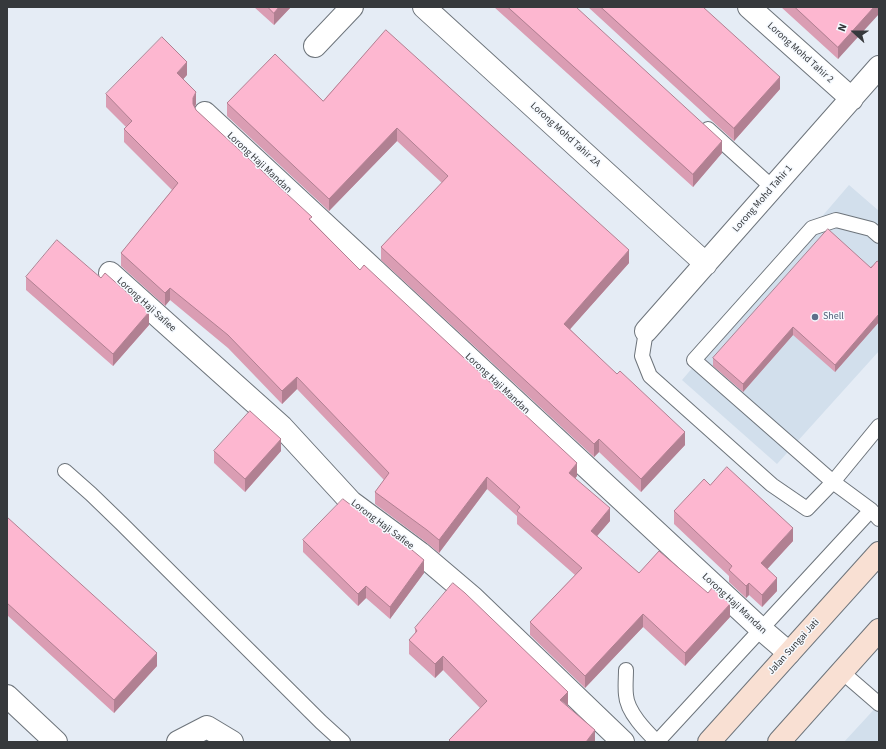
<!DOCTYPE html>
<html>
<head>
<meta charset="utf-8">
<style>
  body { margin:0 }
  #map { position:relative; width:886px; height:749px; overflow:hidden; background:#e5ecf5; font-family:"Source Sans 3",sans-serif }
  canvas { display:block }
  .frame { position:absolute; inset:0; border:8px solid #36393c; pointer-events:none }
  .north { position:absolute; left:834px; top:12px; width:40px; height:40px; -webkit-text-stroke:3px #f5f9fe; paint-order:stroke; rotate:291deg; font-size:11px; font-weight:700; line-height:16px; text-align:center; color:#36393c }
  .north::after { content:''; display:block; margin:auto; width:14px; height:18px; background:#36393c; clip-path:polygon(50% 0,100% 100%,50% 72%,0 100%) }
</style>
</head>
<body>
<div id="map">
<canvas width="886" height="749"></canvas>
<div class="frame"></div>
<div class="north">N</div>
</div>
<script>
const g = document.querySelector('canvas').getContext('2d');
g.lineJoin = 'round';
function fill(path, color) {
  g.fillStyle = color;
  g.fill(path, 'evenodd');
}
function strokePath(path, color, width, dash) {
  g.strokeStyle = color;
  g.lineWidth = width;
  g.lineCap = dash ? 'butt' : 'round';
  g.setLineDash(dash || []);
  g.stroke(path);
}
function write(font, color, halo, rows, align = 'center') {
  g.font = font + ' "Source Sans 3",sans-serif';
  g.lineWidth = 3;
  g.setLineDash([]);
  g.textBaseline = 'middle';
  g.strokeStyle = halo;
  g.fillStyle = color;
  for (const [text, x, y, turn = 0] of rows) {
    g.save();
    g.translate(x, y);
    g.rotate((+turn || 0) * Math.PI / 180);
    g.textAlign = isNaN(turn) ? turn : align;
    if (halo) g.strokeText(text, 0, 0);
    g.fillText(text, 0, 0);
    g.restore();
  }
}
const built = new Path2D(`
  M 849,185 L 879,211 L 879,351 L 777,464 L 682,380 Z
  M 879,704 L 879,742 L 844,742 Z`);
const lane = new Path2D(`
  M 708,129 L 773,188
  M 879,236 L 871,229 L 836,220 L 812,228 L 694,360 L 833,482 L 871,510 L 879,519
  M 646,331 L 642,356 L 650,376 L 772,485 L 807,509 L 833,482 L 879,426
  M 65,471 L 91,494 L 122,524 L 321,722 L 343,742
  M 626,670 C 626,678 625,687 626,695 C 627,712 646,731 657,742
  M 842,672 L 879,704
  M 657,742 L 871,510`);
const street = new Path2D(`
  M 424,7 L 706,264
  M 749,7 L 852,99
  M 315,46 L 352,7
  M 205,113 L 761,629 L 789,653
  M 110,273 L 282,427 L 351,502 L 420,553 L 473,598 L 623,742
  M 646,331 L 879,67
  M 7,696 L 56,742
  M 178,742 L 207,727 L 232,742`);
const secondary = new Path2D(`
  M 709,742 L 879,553
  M 779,742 L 879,630`);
const wall = new Path2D(`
  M 254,7 L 291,7 L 274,25 Z
  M 494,7 L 576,7 L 722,153 L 693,187 Z
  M 588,7 L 703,7 L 780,89 L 734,141 Z
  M 781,7 L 879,7 L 838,59 Z
  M 386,30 L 629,263 L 570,329 L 685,445 L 641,492 L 599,452 L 594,457 L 381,260 L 381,247 L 442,183 L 397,141 L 329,211 L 227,116 L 227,103 L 323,101 Z
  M 187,75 L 183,79 L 196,104 L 195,107 L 196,110 L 312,221 L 360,270 L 577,476 L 575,478 L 610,521 L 597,536 L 639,573 L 730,617 L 685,666 L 643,627 L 585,688 L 530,635 L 530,622 L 575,575 L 517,524 L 517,516 L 487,489 L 439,553 L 427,543 L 375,504 L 375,492 L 384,480 L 297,389 L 282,404 L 228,348 L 170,300 L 165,306 L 121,266 L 121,253 L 172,190 L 124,142 L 124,129 L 126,127 L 106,107 L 106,94 Z
  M 879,262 L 879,322 L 835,372 L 793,335 L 743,392 L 713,366 L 713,358 Z
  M 26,277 L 149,325 L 113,366 L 26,290 Z
  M 214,451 L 281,451 L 245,492 L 214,463 Z
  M 710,485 L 793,541 L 767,569 L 777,591 L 762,607 L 749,595 L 746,598 L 729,582 L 729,576 L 674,524 L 674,511 Z
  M 7,517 L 157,666 L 114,713 L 7,615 Z
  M 303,540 L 424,573 L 390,619 L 366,598 L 358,606 L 303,552 Z
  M 415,628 L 568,706 L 595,742 L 449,742 L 449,740 L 480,708 L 443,670 L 435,678 L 409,654 L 409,640 L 415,634 Z`);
const shadedWall = new Path2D(`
  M 279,7 L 291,7 L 274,25 L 274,13 Z
  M 874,7 L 879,7 L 879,14 L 838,59 L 838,47 Z
  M 187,62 L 187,75 L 177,86 L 177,73 Z
  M 780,77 L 780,89 L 734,141 L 734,128 Z
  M 196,92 L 196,104 L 193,111 L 193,98 Z
  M 397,128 L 397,141 L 329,211 L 329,199 Z
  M 722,141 L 722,153 L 693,187 L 693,174 Z
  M 629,250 L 629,263 L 564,336 L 564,324 Z
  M 170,288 L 170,300 L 165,306 L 165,293 Z
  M 149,312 L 149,325 L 113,366 L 113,354 Z
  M 879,314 L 879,322 L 835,372 L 835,365 Z
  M 793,327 L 793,335 L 743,392 L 743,384 Z
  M 297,377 L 297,389 L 282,404 L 282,391 Z
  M 685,432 L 685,445 L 641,492 L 641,479 Z
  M 281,439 L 281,451 L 245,492 L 245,479 Z
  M 599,439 L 599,452 L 594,457 L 594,444 Z
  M 577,463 L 577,476 L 569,486 L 569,473 Z
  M 487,477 L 487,489 L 439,553 L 439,540 Z
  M 610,508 L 610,521 L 591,543 L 591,531 Z
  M 793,528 L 793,541 L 761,576 L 761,563 Z
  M 424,560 L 424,573 L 390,619 L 390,607 Z
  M 777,578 L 777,591 L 762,607 L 762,595 Z
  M 749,583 L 749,595 L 746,598 L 746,586 Z
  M 366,586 L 366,598 L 358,606 L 358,594 Z
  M 730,604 L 730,617 L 685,666 L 685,653 Z
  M 643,614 L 643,627 L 585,688 L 585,676 Z
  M 157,653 L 157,666 L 114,713 L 114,700 Z
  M 443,656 L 443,670 L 435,678 L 435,664 Z
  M 568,692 L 568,706 L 560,700 Z
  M 595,730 L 595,742 L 586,742 Z`);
const building = new Path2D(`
  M 268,7 L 279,7 L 274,13 Z
  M 508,7 L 576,7 L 722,141 L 693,174 Z
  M 601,7 L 703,7 L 780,77 L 734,128 Z
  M 795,7 L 874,7 L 838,47 Z
  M 386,30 L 629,250 L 564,324 L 617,374 L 620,371 L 685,432 L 641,479 L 599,439 L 594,444 L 381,247 L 448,176 L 397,128 L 329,199 L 227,103 L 275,54 L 323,101 Z
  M 162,37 L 187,62 L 177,73 L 196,92 L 193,98 L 193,104 L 196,110 L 312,217 L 309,219 L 360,270 L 364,265 L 577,463 L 569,473 L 610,508 L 591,531 L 639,573 L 659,551 L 708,593 L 712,588 L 730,604 L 685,653 L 643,614 L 585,676 L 530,622 L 582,568 L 517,511 L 520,507 L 487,477 L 439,540 L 427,530 L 375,492 L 389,473 L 297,377 L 282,391 L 228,335 L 170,288 L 165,293 L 121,253 L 178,183 L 124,129 L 132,121 L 106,94 Z
  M 828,229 L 871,268 L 877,261 L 879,262 L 879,314 L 835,365 L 793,327 L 743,384 L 713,358 Z
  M 57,240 L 101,278 L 105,273 L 149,312 L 113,354 L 26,277 Z
  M 250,411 L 281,439 L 245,479 L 214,451 Z
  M 727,467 L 793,528 L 761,563 L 777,578 L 762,595 L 749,583 L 746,586 L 729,570 L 732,566 L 674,511 L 704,479 L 710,485 Z
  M 343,499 L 360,512 L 412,550 L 424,560 L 390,607 L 366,586 L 358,594 L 303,540 Z
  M 7,517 L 157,653 L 114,700 L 7,603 Z
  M 453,583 L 465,593 L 568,692 L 560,700 L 595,730 L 586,742 L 451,742 L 449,740 L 487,701 L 443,656 L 435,664 L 409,640 L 417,631 L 415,628 Z`);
const markers = [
  [815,317,4,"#5c6f8a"]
];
const streetNames = [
  ["Lorong Mohd Tahir 2",800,53,42],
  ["Lorong Mohd Tahir 2A",565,135,42],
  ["Lorong Haji Mandan",259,163,43],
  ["Lorong Mohd Tahir 1",763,199,-49],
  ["Lorong Haji Safiee",146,305,42],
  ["Lorong Haji Mandan",497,384,43],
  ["Lorong Haji Safiee",382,525,37],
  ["Lorong Haji Mandan",734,604,43],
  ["Jalan Sungai Jati",794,647,-48]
];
const serviceNames = [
  ["Shell",823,317]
];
fill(built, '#d2dfec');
strokePath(lane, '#6d747b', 16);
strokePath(street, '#6d747b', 24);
strokePath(secondary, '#6d747b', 24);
strokePath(lane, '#fff', 14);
strokePath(street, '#fff', 22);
strokePath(secondary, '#f9e0d3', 22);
fill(wall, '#da9db3');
fill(shadedWall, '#b18092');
fill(building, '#fdb7d0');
strokePath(building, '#b18092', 1);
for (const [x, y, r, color] of markers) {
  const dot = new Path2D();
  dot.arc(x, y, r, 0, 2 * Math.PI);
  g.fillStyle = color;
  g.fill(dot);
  strokePath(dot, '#f5f9fe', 1.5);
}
write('10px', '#36393c', '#f5f9fe', streetNames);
write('10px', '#4e5e75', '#f5f9fe', serviceNames, 'left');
</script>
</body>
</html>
